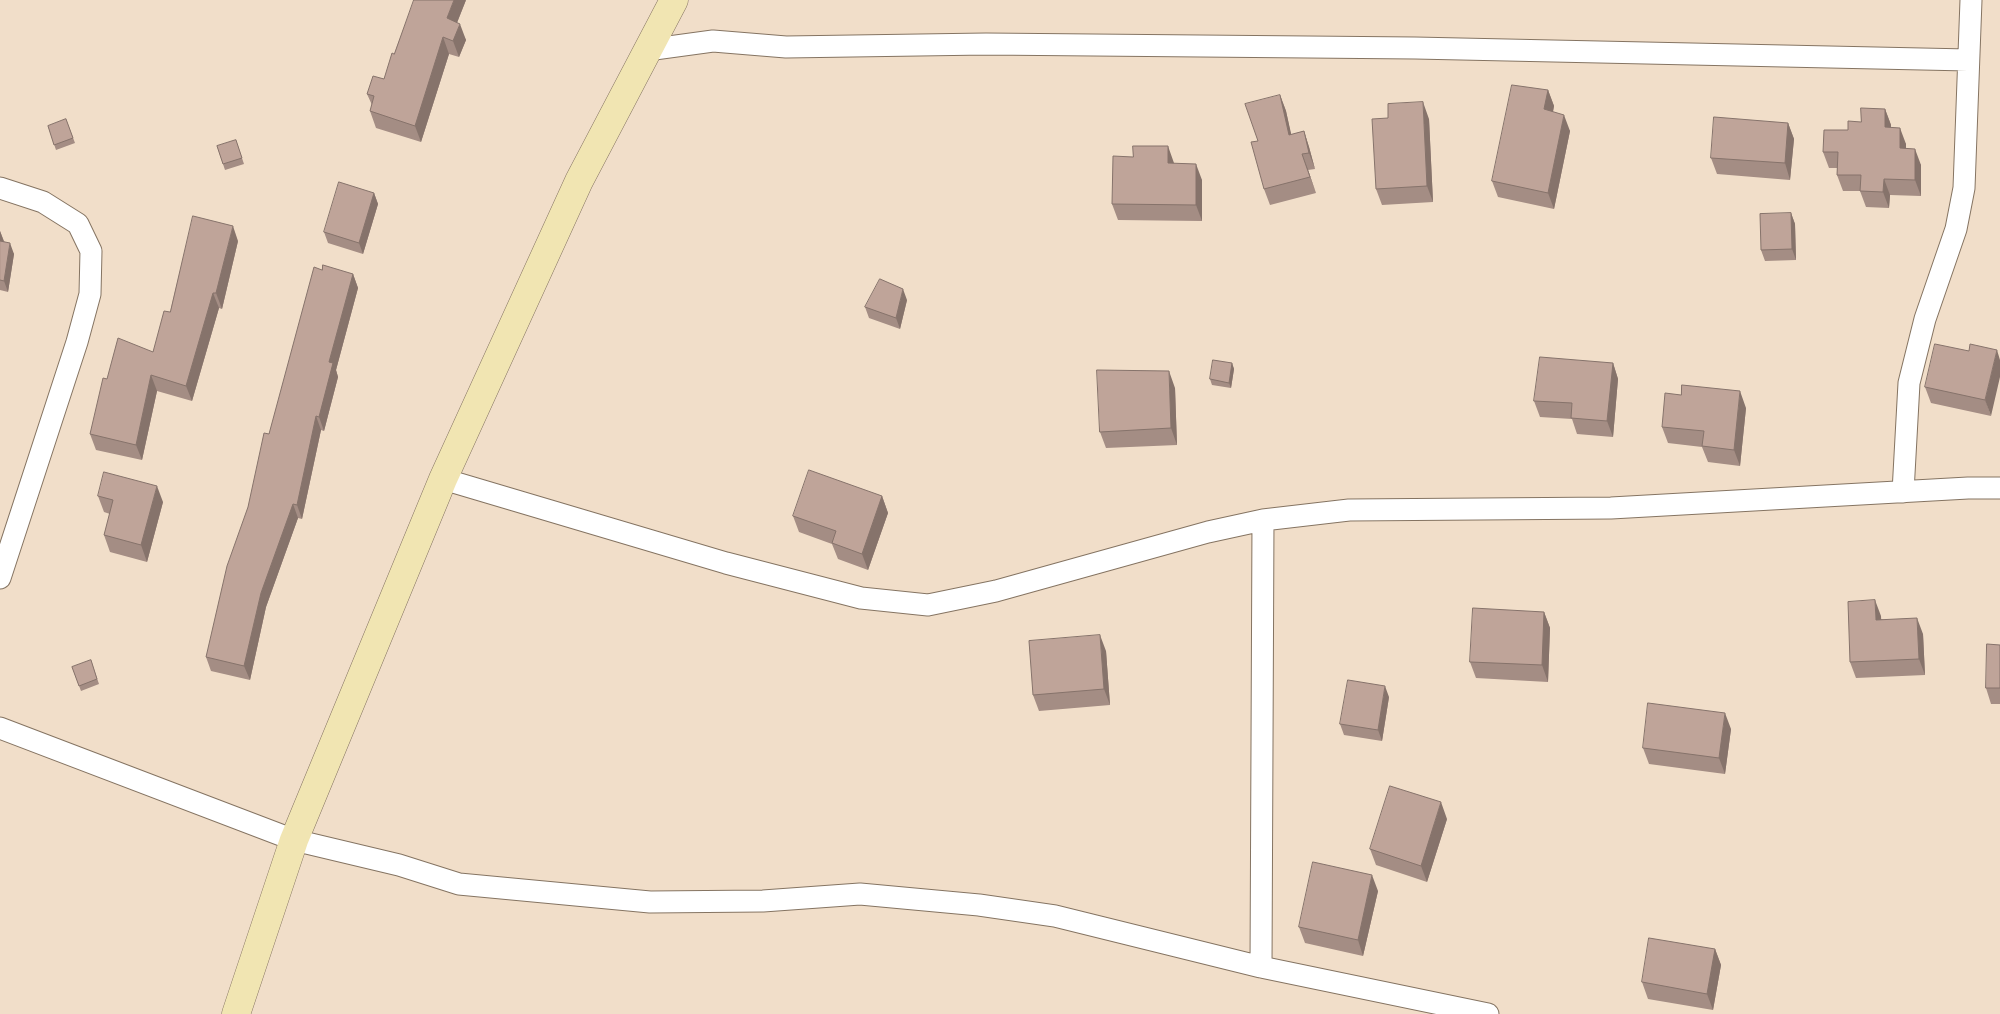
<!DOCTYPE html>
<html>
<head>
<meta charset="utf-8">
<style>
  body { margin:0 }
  canvas { display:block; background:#f1dec9 }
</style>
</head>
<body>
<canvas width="2000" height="1014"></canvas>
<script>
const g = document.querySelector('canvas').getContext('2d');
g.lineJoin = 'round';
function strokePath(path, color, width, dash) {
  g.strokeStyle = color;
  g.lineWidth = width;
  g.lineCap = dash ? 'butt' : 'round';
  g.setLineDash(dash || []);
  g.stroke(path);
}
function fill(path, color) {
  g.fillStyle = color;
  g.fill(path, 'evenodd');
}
const street = new Path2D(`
  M 647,50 L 713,41 L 786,47 L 986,44 L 1415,48 L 1968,60
  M 0,188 L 43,202 L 78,224 L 91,251 L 90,294 L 77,342 L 0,578
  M 443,479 L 726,563 L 861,598 L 928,605 L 996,591 L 1208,532 L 1263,520 L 1349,510 L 1611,508 L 1968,488 L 2000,488
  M 1903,492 L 1909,383 L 1925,319 L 1956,229 L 1964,188 L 1971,0
  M 0,728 L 294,840 L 399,865 L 459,884 L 650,902 L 763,901 L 860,894 L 979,905 L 1055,916 L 1261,967 L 1488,1014
  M 1261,967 L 1263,520`);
const secondary = new Path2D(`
  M 236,1014 L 294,840 L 443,479 L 579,181 L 674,0`);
const wall = new Path2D(`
  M 466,0 L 457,23 L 466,40 L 459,57 L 449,54 L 421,142 L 376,128 L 370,111 L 372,105 L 367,94 L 384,79 L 394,54 Z
  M 1548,90 L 1554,106 L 1553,112 L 1570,131 L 1554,209 L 1498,197 L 1492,181 Z
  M 1280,95 L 1286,111 L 1291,135 L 1304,131 L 1309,147 L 1315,169 L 1308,170 L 1316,193 L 1270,205 L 1264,189 L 1258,141 Z
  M 1885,109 L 1891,125 L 1891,127 L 1906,144 L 1906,148 L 1921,165 L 1921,196 L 1890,195 L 1889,208 L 1866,207 L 1860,191 L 1843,191 L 1837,175 L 1837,168 L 1829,168 L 1823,152 L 1848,130 L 1861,122 Z
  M 66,119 L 75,143 L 56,150 L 48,126 Z
  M 1429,119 L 1433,202 L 1382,205 L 1376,189 Z
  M 1788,123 L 1794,139 L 1790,180 L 1717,174 L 1711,158 Z
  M 236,140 L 244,164 L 225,170 L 217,146 Z
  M 1174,163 L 1202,180 L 1202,221 L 1118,220 L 1112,204 Z
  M 374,193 L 378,204 L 363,254 L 328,243 L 324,232 Z
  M 1791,213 L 1795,224 L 1796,260 L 1765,261 L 1761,250 Z
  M 0,231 L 4,241 L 14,254 L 8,292 L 0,290 Z
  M 238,241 L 222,309 L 219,308 L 192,401 L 157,391 L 142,460 L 96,450 L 90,434 L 107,379 L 153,352 L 170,312 Z
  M 322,270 L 353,274 L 358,288 L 336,370 L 338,377 L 324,431 L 321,430 L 302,519 L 298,518 L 266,607 L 250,680 L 211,671 L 206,657 L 269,434 Z
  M 907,300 L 900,329 L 869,318 L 865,307 Z
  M 1969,351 L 1991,416 L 1931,403 L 1925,387 Z
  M 1232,363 L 1234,369 L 1231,388 L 1212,385 L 1210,379 Z
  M 1613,363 L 1618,379 L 1613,437 L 1577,434 L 1572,419 L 1540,417 L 1534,401 Z
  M 1175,388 L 1177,445 L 1106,448 L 1100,432 Z
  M 1746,408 L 1740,466 L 1708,462 L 1702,447 L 1668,443 L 1662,427 Z
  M 98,496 L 163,502 L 147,562 L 110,552 L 104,535 L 110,514 L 104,512 Z
  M 882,496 L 888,513 L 868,570 L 838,559 L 832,544 L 799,532 L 793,516 Z
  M 1544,612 L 1550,628 L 1548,682 L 1476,678 L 1470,662 Z
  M 1881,616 L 1881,619 L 1923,634 L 1925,675 L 1856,678 L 1850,662 Z
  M 2000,645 L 2000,704 L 1991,704 L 1986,688 Z
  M 1106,651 L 1110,705 L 1039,711 L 1033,695 Z
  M 91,660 L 99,684 L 81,691 L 72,667 Z
  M 1389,697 L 1382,741 L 1344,735 L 1340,724 Z
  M 1731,729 L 1725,774 L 1649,764 L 1643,748 Z
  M 1447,819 L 1427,882 L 1376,865 L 1370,849 Z
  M 1378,891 L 1363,956 L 1305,943 L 1299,927 Z
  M 1715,949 L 1721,965 L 1713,1010 L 1648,999 L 1642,982 Z`);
const shadedWall = new Path2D(`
  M 454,0 L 466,0 L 452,35 L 447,18 Z
  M 460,24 L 466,40 L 459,57 L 453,41 Z
  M 443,37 L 449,54 L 421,142 L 415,126 Z
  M 1548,90 L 1554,106 L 1550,126 L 1544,109 Z
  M 1280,95 L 1286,111 L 1295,151 L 1289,135 Z
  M 1423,102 L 1429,119 L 1433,202 L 1427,186 Z
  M 1885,109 L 1891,125 L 1891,143 L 1885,127 Z
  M 1564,115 L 1570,131 L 1554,209 L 1548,193 Z
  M 1788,123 L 1794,139 L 1790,180 L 1785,163 Z
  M 1900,128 L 1906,144 L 1906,164 L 1900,148 Z
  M 1304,131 L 1309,147 L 1315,169 L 1309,153 Z
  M 1168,146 L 1174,163 L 1174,179 L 1168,163 Z
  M 1915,149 L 1921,165 L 1921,196 L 1915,180 Z
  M 1302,154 L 1308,170 L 1316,193 L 1310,177 Z
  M 1196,164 L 1202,180 L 1202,221 L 1196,205 Z
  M 1884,179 L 1890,195 L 1889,208 L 1883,192 Z
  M 374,193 L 378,204 L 363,254 L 359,243 Z
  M 1791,213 L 1795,224 L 1796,260 L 1792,249 Z
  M 233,226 L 238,241 L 222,309 L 216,293 Z
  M 0,231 L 4,242 L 0,244 Z
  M 10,243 L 14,254 L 8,292 L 4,281 Z
  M 353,274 L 358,288 L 336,370 L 338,377 L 324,431 L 319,417 L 329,362 Z
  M 903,289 L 907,300 L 900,329 L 896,318 Z
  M 213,293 L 219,308 L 192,401 L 186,386 Z
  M 1997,350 L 2000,360 L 2000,377 L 1991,416 L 1985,400 Z
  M 1232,363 L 1234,369 L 1231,388 L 1229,383 Z
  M 1613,363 L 1618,379 L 1613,437 L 1607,421 Z
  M 1169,371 L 1175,388 L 1177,445 L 1171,428 Z
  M 151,375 L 157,391 L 142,460 L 136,445 Z
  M 1740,391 L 1746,408 L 1740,466 L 1734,450 Z
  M 316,416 L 321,430 L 302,519 L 297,505 Z
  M 157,486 L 163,502 L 147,562 L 141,545 Z
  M 882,496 L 888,513 L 868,570 L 862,554 Z
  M 293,504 L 298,518 L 266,607 L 250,680 L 244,666 L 261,593 Z
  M 1875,600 L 1881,616 L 1882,636 L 1876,620 Z
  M 1544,612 L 1550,628 L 1548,682 L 1542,665 Z
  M 1917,618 L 1923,634 L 1925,675 L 1919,659 Z
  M 1100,635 L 1106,651 L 1110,705 L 1104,689 Z
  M 1385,686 L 1389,697 L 1382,741 L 1378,730 Z
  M 1725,713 L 1731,729 L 1725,774 L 1719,758 Z
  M 1441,802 L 1447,819 L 1427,882 L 1421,866 Z
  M 1372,875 L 1378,891 L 1363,956 L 1358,940 Z
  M 1715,949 L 1721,965 L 1713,1010 L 1707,994 Z`);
const building = new Path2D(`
  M 414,0 L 454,0 L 447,18 L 460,24 L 453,41 L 443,37 L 415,126 L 370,111 L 374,96 L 367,94 L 373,76 L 384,79 L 392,53 L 394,54 Z
  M 1512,85 L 1548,90 L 1544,109 L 1564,115 L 1548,193 L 1492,181 Z
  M 1280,95 L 1289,135 L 1304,131 L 1309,153 L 1302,154 L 1310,177 L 1264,189 L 1251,142 L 1258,141 L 1245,104 Z
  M 1423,102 L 1427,186 L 1376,189 L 1372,119 L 1388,118 L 1388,104 Z
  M 1861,108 L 1885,109 L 1885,127 L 1900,128 L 1900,148 L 1915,149 L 1915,180 L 1884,179 L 1883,192 L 1860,191 L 1861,175 L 1837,175 L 1838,152 L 1823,152 L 1824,130 L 1848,130 L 1848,121 L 1861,122 Z
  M 1714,117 L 1788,123 L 1785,163 L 1711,158 Z
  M 66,119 L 73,138 L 54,145 L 48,126 Z
  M 236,140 L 242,158 L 223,164 L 217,146 Z
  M 1133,146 L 1168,146 L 1168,163 L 1196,164 L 1196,205 L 1112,204 L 1113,156 L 1133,157 Z
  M 339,182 L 374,193 L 359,243 L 324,232 Z
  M 1791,213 L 1792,249 L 1761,250 L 1760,214 Z
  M 193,216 L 233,226 L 216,293 L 213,293 L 186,386 L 151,375 L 136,445 L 90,434 L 103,378 L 107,379 L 118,338 L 153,352 L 164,311 L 170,312 Z
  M 0,241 L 10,243 L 4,281 L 0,280 Z
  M 323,265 L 353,274 L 329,362 L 333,363 L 319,417 L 316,416 L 297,505 L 293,504 L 261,593 L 244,666 L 206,657 L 227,566 L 248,507 L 264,433 L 269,434 L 314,267 L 322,270 Z
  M 880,279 L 903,289 L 896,318 L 865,307 Z
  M 1935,344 L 1969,351 L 1970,344 L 1997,350 L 1985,400 L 1925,387 Z
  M 1540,357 L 1613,363 L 1607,421 L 1571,418 L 1572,403 L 1534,401 Z
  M 1213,360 L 1232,363 L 1229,383 L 1210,379 Z
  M 1097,370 L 1169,371 L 1171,428 L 1100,432 Z
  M 1682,385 L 1740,391 L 1734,450 L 1702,446 L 1704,431 L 1662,427 L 1665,393 L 1681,395 Z
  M 809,470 L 882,496 L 862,554 L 832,543 L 836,531 L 793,516 Z
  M 104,472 L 157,486 L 141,545 L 104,535 L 113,500 L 98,496 Z
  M 1875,600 L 1876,620 L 1917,618 L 1919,659 L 1850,662 L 1848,602 Z
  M 1473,608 L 1544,612 L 1542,665 L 1470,662 Z
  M 1100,635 L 1104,689 L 1033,695 L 1029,641 Z
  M 1987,644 L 2000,645 L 2000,688 L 1986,688 Z
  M 91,660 L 97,679 L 79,686 L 72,667 Z
  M 1348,680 L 1385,686 L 1378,730 L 1340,724 Z
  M 1648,703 L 1725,713 L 1719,758 L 1643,748 Z
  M 1390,786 L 1441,802 L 1421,866 L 1370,849 Z
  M 1313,862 L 1372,875 L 1358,940 L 1299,927 Z
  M 1649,938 L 1715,949 L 1707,994 L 1642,982 Z`);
strokePath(street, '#857462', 23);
strokePath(secondary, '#857462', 29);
strokePath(street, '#fff', 21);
strokePath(secondary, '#f1e5b2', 28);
fill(wall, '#a48d84');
fill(shadedWall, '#86736b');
fill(building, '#bfa499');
strokePath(building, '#86736b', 1);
</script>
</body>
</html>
